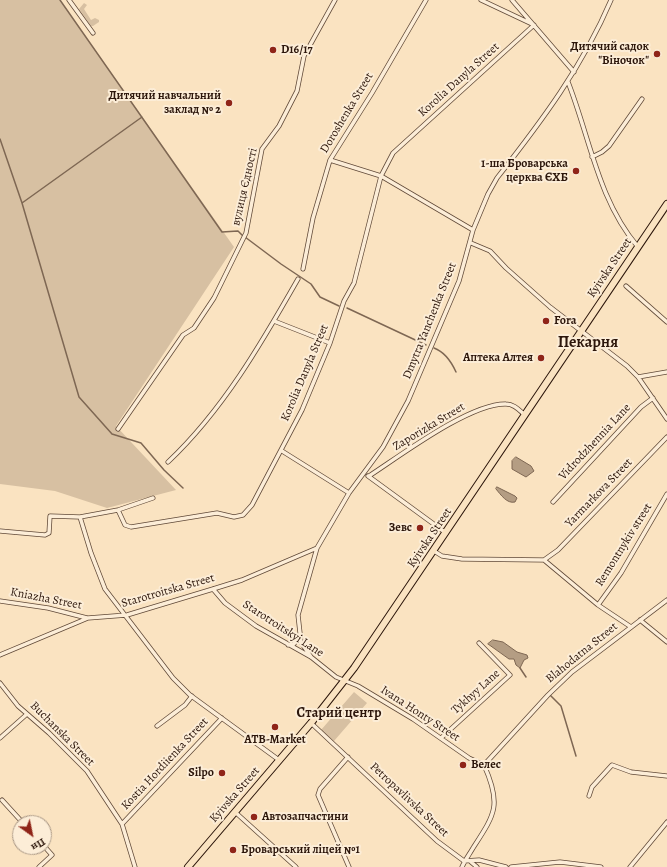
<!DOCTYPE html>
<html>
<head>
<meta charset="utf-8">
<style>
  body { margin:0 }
  #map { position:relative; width:667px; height:867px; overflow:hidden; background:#fae3c1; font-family:Alegreya,serif }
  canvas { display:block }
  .north { position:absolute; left:12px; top:815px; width:40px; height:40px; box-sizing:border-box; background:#fcedd7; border:1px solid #a99785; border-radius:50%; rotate:147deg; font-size:11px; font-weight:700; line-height:16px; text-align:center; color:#2c160b }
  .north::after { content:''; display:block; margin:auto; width:14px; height:18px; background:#8f2418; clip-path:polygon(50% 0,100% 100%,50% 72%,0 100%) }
</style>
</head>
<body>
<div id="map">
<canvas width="667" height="867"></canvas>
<div class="north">Пн</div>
</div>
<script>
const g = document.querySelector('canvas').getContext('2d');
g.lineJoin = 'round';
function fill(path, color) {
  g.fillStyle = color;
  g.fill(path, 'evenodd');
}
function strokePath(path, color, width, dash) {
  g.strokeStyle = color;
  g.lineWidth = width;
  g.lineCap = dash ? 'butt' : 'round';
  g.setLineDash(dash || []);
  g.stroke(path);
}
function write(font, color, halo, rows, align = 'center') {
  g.font = font + ' Alegreya,serif';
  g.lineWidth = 4;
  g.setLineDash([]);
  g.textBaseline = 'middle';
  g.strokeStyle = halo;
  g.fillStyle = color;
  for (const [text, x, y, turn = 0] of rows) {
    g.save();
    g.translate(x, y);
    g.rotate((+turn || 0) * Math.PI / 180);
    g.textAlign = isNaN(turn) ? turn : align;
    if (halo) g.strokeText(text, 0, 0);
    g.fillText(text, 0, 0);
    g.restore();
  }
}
const green = new Path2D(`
  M 0,0 L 60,0 L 234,247 L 116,426 L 176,490 L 107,508 L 55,491 L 0,484 Z
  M 84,3 L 87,5 L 84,9 L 91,20 L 95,18 L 99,20 L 99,22 L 93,26 L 91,26 L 79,9 Z
  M 354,692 L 367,703 L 334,741 L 321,730 Z`);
const water = new Path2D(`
  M 516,457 L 531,466 L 534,471 L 526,477 L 512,469 L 512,461 Z
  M 497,487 L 515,496 L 517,498 L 515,502 C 507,504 501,495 496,489 Z
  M 493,640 L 503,642 L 517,652 L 527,655 L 528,658 L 524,660 L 520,668 L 516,665 L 514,659 L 509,659 L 488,644 Z`);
const stream = new Path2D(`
  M 60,0 L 222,232 L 238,231 L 243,236
  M 0,139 L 22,203 L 79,397 L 112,434 L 141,443 L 164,470 L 183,488
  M 22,203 L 142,117
  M 245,237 L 281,264 L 311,284 L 320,297 L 339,306
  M 347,308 L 426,345
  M 434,348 C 445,352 451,361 456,372
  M 520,668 L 526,677
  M 550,695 L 561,706 L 576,756`);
const street = new Path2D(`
  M 69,0 L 93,33
  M 481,0 L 532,24
  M 512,0 L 574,72
  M 568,82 C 590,138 598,200 638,247
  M 592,157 L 602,152 L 609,146 L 642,99
  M 330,160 L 381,176 L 473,230
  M 471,243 L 490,251 L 506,268 L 550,307 L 627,366 L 638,377 L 667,419
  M 303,269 L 313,218 L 330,160 L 372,93 L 426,0
  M 626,286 L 667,322
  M 274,321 L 330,343
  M 638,377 L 667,372
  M 118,429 L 183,335 L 194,328 L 214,298 L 246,233 L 262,149 L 279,126 L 297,91 L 304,56 L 335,0
  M 282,451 L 349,493
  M 168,462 C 223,410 261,344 298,279
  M 368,476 L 446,533
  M 369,476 C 400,456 470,403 506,404 C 514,404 519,410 525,415
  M 553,502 L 641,407 L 653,398
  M 118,510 L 125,525 L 131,527 L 217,513 L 234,517 L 243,515 L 252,505 L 302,410 L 330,343 L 344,301 L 354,283 L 381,176 L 393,153 L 534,25
  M 80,517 L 91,553 L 105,589 L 173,678 L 190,695 L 279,760
  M 0,531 L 45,535 L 49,533 L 50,516 L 80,517 L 118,510 L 153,498
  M 434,551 L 442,556 L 462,559 L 544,560 L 598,605 L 631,627
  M 544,560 L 558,550 L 667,437
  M 213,589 L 225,603 L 256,626 L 311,657 L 336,677 L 358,686 L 413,719 L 469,758 L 484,765
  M 0,601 L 48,608 L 87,618
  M 598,605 L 621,573 L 667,494
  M 640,620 L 667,642
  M 288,645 L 294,644 L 299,635
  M 0,655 L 88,618 L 127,615 L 213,589 L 242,580 L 317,548
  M 311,657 L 301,642 L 298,615 L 317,548 L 349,493 L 383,447 L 408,401 L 459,281 L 473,230 L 488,194 L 497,178 C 541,122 583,66 611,0
  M 0,683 L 18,706 L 49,733 L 87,771 L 122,824 L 135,867
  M 311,723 L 437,841 L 464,861 L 479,860 L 506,867
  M 157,726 L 185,705 L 192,696
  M 0,738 L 27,714
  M 441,738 L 510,675 L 479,643
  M 348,757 L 320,789 L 318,795 L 349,867
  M 484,765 L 548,695 L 572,672 L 667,600
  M 589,796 L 592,787 L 612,765 L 631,772 L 667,776
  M 2,800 L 23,823
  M 235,812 L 296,867
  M 122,824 L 222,718
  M 471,862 L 477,867
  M 39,867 L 52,855 L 44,846
  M 462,867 C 465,860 469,855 473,848 C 495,814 502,805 484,765
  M 511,867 L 560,862 L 601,867
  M 630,867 L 667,822`);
const primary = new Path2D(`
  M 188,867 L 311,723 L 354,668 L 667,204`);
const markers = [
  [273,50,4,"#8f2418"],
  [657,54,4,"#8f2418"],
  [229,103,4,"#8f2418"],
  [576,171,4,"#8f2418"],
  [546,321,4,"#8f2418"],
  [541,358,4,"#8f2418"],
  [420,528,4,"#8f2418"],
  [275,727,4,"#8f2418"],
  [463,765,4,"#8f2418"],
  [222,773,4,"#8f2418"],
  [254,817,4,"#8f2418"],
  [233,850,4,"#8f2418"]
];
const poiNames = [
  ["Дитячий садок",649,47],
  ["\"Віночок\"",649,61],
  ["D16/17",281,50,"left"],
  ["Дитячий навчальний",221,96],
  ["заклад № 2",221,110],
  ["1-ша Броварська",568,164],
  ["церква ЄХБ",568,178],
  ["Fora",554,321,"left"],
  ["Аптека Алтея",533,358],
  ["Зевс",412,528],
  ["ATB-Market",275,740,"center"],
  ["Велес",471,765,"left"],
  ["Silpo",214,773],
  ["Автозапчастини",262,817,"left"],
  ["Броварський ліцей №1",241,850,"left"]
];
const streetNames = [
  ["Korolia Danyla Street",459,80,-42],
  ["Doroshenka Street",347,113,-59],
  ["вулиця Єдності",245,187,-77],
  ["Kyivska Street",610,268,-56],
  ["Dmytra Yanchenka Street",430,321,-68],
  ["Korolia Danyla Street",305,373,-67],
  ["Zaporizka Street",429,427,-31],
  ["Vidrodzhennia Lane",595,442,-47],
  ["Yarmarkova Street",599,493,-46],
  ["Kyivska Street",430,538,-56],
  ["Remontnykiv street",624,545,-58],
  ["Starotroitska Street",168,591,-16],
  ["Kniazha Street",46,599,11],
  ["Starotroitskyi Lane",283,629,33],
  ["Blahodatna Street",582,653,-39],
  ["Tykhyy Lane",476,692,-42],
  ["Ivana Honty Street",420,714,33],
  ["Buchanska Street",62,734,45],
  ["Kostia Hordiienka Street",165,764,-47],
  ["Kyivska Street",235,795,-49],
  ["Petropavlivska Street",409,800,43]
];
const quarterNames = [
  ["Старий центр",339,714]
];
const districtNames = [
  ["Пекарня",588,343]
];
fill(green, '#d7c0a2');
fill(water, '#b49d83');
strokePath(water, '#7e6753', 1);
strokePath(stream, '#7e6753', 1.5);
strokePath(street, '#604938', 5);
strokePath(primary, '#2c160b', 8);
strokePath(street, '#fcedd7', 3.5);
strokePath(primary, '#fae3c1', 6);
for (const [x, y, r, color] of markers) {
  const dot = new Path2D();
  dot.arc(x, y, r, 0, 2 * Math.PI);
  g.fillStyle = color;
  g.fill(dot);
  strokePath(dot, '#fcedd7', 1.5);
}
write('bold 12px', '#2c160b', '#fcedd7', poiNames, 'right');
write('12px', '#2c160b', '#fcedd7', streetNames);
write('bold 14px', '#2c160b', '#fcedd7', quarterNames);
write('bold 16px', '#2c160b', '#fcedd7', districtNames);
</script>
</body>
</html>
